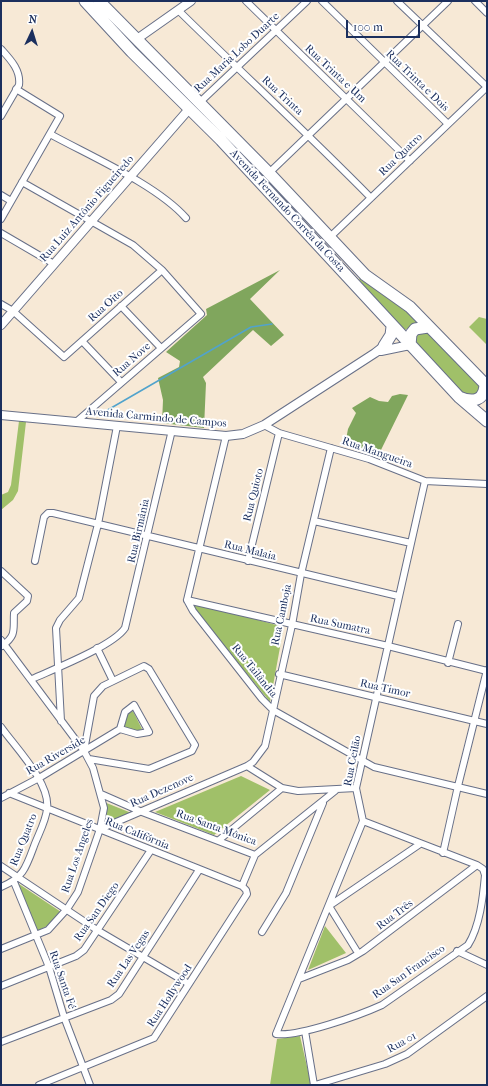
<!DOCTYPE html>
<html>
<head>
<meta charset="utf-8">
<style>
  body { margin:0 }
  #map { position:relative; width:488px; height:1086px; overflow:hidden; background:#f7e9d6; font-family:"IM FELL French Canon",serif }
  canvas { display:block }
  .frame { position:absolute; inset:0; border:2px solid #1b2f5e; pointer-events:none }
  .north { position:absolute; left:12px; top:12px; width:40px; height:40px; -webkit-text-stroke:3px #fff; paint-order:stroke; rotate:4deg; font-size:11px; font-weight:700; line-height:16px; text-align:center; color:#1b2f5e }
  .north::after { content:''; display:block; margin:auto; width:14px; height:18px; background:#1b2f5e; clip-path:polygon(50% 0,100% 100%,50% 72%,0 100%) }
  .scale { position:absolute; left:346px; top:20px; width:74px; height:18px; box-sizing:border-box; border:2px solid #1b2f5e; border-top:0; padding-left:5px; font-size:12px; line-height:14px; white-space:nowrap; color:#1b2f5e; -webkit-text-stroke:3px #fff; paint-order:stroke }
</style>
</head>
<body>
<div id="map">
<canvas width="488" height="1086"></canvas>
<div class="frame"></div>
<div class="north">N</div>
<div class="scale">100 m</div>
</div>
<script>
const g = document.querySelector('canvas').getContext('2d');
g.lineJoin = 'round';
function fill(path, color) {
  g.fillStyle = color;
  g.fill(path, 'evenodd');
}
function strokePath(path, color, width, dash) {
  g.strokeStyle = color;
  g.lineWidth = width;
  g.lineCap = dash ? 'butt' : 'round';
  g.setLineDash(dash || []);
  g.stroke(path);
}
function write(font, color, halo, rows, align = 'center') {
  g.font = font + ' "IM FELL French Canon",serif';
  g.lineWidth = 4;
  g.setLineDash([]);
  g.textBaseline = 'middle';
  g.strokeStyle = halo;
  g.fillStyle = color;
  for (const [text, x, y, turn = 0] of rows) {
    g.save();
    g.translate(x, y);
    g.rotate((+turn || 0) * Math.PI / 180);
    g.textAlign = isNaN(turn) ? turn : align;
    if (halo) g.strokeText(text, 0, 0);
    g.fillText(text, 0, 0);
    g.restore();
  }
}
const green = new Path2D(`
  M 362,276 L 401,305 L 418,322 L 400,333 L 377,306 L 359,279 Z
  M 479,317 L 487,319 L 487,345 L 469,327 Z
  M 426,332 L 481,383 L 482,392 L 468,398 L 413,344 L 414,333 Z
  M 19,421 L 26,422 L 18,491 L 13,500 L 1,510 L 1,495 L 8,492 L 11,485 Z
  M 196,603 L 280,626 L 283,631 L 270,702 L 193,608 Z
  M 133,711 L 142,729 L 137,731 L 123,727 L 125,715 Z
  M 241,776 L 270,790 L 214,835 L 155,812 Z
  M 104,802 L 134,814 L 104,824 L 107,813 Z
  M 19,884 L 61,912 L 49,925 L 35,932 L 19,892 Z
  M 325,926 L 346,953 L 308,970 Z
  M 300,1036 L 311,1084 L 270,1085 L 277,1039 Z`);
const forest = new Path2D(`
  M 280,270 L 250,299 L 284,335 L 271,346 L 253,330 L 203,377 L 206,383 L 204,428 L 162,423 L 163,400 L 158,378 L 179,367 L 180,361 L 166,352 L 207,315 L 206,309 Z
  M 400,394 L 408,395 L 379,454 L 345,445 L 348,429 L 356,413 L 352,408 L 370,397 L 379,401 L 388,402 L 392,396 Z`);
const stream = new Path2D(`
  M 99,415 L 251,327 L 272,324`);
const street = new Path2D(`
  M 246,1 L 410,161
  M 322,1 L 448,124
  M 397,1 L 487,87
  M 475,1 L 487,13
  M 178,10 C 242,73 308,134 371,198
  M 1,49 C 10,59 21,70 19,85 L 1,116
  M 199,103 L 307,1
  M 50,134 C 90,156 157,185 186,218
  M 269,173 L 448,1
  M 22,182 L 133,245 L 162,270 L 201,314 L 76,422
  M 1,195 L 11,201
  M 1,219 L 60,116 L 16,89
  M 1,233 L 54,264
  M 329,238 L 487,87
  M 1,304 L 13,311 L 64,357 L 162,270
  M 121,306 L 161,348
  M 82,341 L 121,382
  M 264,425 L 279,433 L 369,459 L 425,481 L 487,484
  M 314,521 L 411,543
  M 35,561 L 44,517 L 48,513 L 53,513 L 398,596
  M 248,561 L 279,433
  M 1,571 L 28,596 L 27,601 L 14,613 C 13,630 17,635 2,646
  M 187,600 L 193,611 L 262,699 L 273,710 L 374,767 L 487,794
  M 187,600 L 388,646 L 487,671
  M 187,600 L 226,436
  M 1,640 L 84,751 L 93,768 L 104,808 L 100,829 L 78,892 L 67,909 L 48,930 L 1,949
  M 97,648 L 113,681
  M 448,663 L 458,624
  M 279,674 L 487,724
  M 32,679 C 54,669 113,646 125,628 L 172,430
  M 61,721 L 56,628 L 60,620 L 79,598 L 98,524 L 117,426
  M 1,727 C 15,747 51,783 47,809 C 46,821 38,835 34,846 C 26,868 23,878 1,887
  M 84,751 L 94,696 L 103,686 L 144,666 L 149,669 L 195,745 L 192,751 L 149,769 L 89,759
  M 247,766 L 282,788 L 298,791 L 356,788
  M 9,793 L 242,886 L 246,890 L 247,894 L 154,1038 L 39,1085
  M 101,794 L 142,812 L 255,855 L 335,791
  M 1,798 L 39,778 L 120,729 L 125,712 L 134,705 L 149,732 L 137,734 L 120,729
  M 363,821 L 477,865
  M 100,829 L 247,766 L 253,762 L 265,746 L 292,625 L 301,574 L 331,448
  M 219,840 L 282,788
  M 443,853 L 458,786 L 487,670
  M 1,866 L 97,930 L 189,984
  M 14,882 L 49,967 L 64,1017 L 90,1085
  M 242,886 L 255,855
  M 262,932 L 286,893 L 323,803
  M 457,951 L 487,965
  M 358,953 L 329,906 L 420,844
  M 299,979 L 348,960 L 363,951 L 477,865 L 483,869 L 485,875 C 483,897 480,926 468,945 L 382,1005 C 360,1015 299,1037 276,1034 L 363,821 L 356,788 L 425,481
  M 1,986 L 76,956 L 84,950 L 151,850
  M 305,1031 L 314,1085
  M 1,1042 L 111,1000 L 119,994 L 199,870
  M 315,1085 L 385,1064 L 407,1054 L 487,996`);
const secondary = new Path2D(`
  M 137,39 L 191,1
  M 1,325 L 190,108
  M 381,351 L 410,345
  M 1,415 L 226,436 L 243,434 L 264,425 L 375,353 L 388,343`);
const highway = new Path2D(`
  M 85,1 L 132,52 L 221,140 L 459,397 L 487,421
  M 99,1 L 269,173 L 365,275 L 410,307 L 487,386
  M 410,345 L 411,334 L 415,329 L 428,327
  M 384,346 L 391,335 L 392,327
  M 459,397 C 473,403 485,401 485,383`);
const streetNames = [
  ["Rua Maria Lobo Duarte",237,53,-43],
  ["Rua Trinta e Um",335,74,43],
  ["Rua Trinta e Dois",417,81,44],
  ["Rua Trinta",282,96,43],
  ["Rua Quatro",401,155,-44],
  ["Rua Luiz Antônio Figueiredo",87,209,-49],
  ["Avenida Fernando Corrêa da Costa",287,211,47],
  ["Rua Oito",106,306,-42],
  ["Rua Nove",132,360,-41],
  ["Avenida Carmindo de Campos",156,418,5],
  ["Rua Mangueira",377,453,19],
  ["Rua Quioto",254,495,-76],
  ["Rua Birmânia",139,531,-77],
  ["Rua Malaia",250,551,14],
  ["Rua Camboja",282,615,-78],
  ["Rua Sumatra",340,625,12],
  ["Rua Tailândia",254,671,51],
  ["Rua Timor",385,689,13],
  ["Rua Riverside",56,756,-30],
  ["Rua Ceilão",353,761,-79],
  ["Rua Dezenove",162,791,-24],
  ["Rua Santa Mônica",216,828,20],
  ["Rua Califórnia",137,834,22],
  ["Rua Quatro",24,840,-68],
  ["Rua Los Angeles",78,856,-71],
  ["Rua San Diego",97,912,-55],
  ["Rua Três",395,915,-37],
  ["Rua Las Vegas",129,959,-56],
  ["Rua San Francisco",409,972,-35],
  ["Rua Santa Fé",62,980,71],
  ["Rua Hollywood",170,996,-57],
  ["Rua 01",402,1043,-29]
];
fill(green, '#a0c069');
fill(forest, '#80a65d');
strokePath(stream, '#51a3cc', 1.5);
strokePath(street, '#687088', 8);
strokePath(secondary, '#687088', 10);
strokePath(highway, '#687088', 13);
strokePath(street, '#fff', 6);
strokePath(secondary, '#fff', 8);
strokePath(highway, '#fff', 11);
write('11px', '#1b2f5e', '#fff', streetNames);
</script>
</body>
</html>
